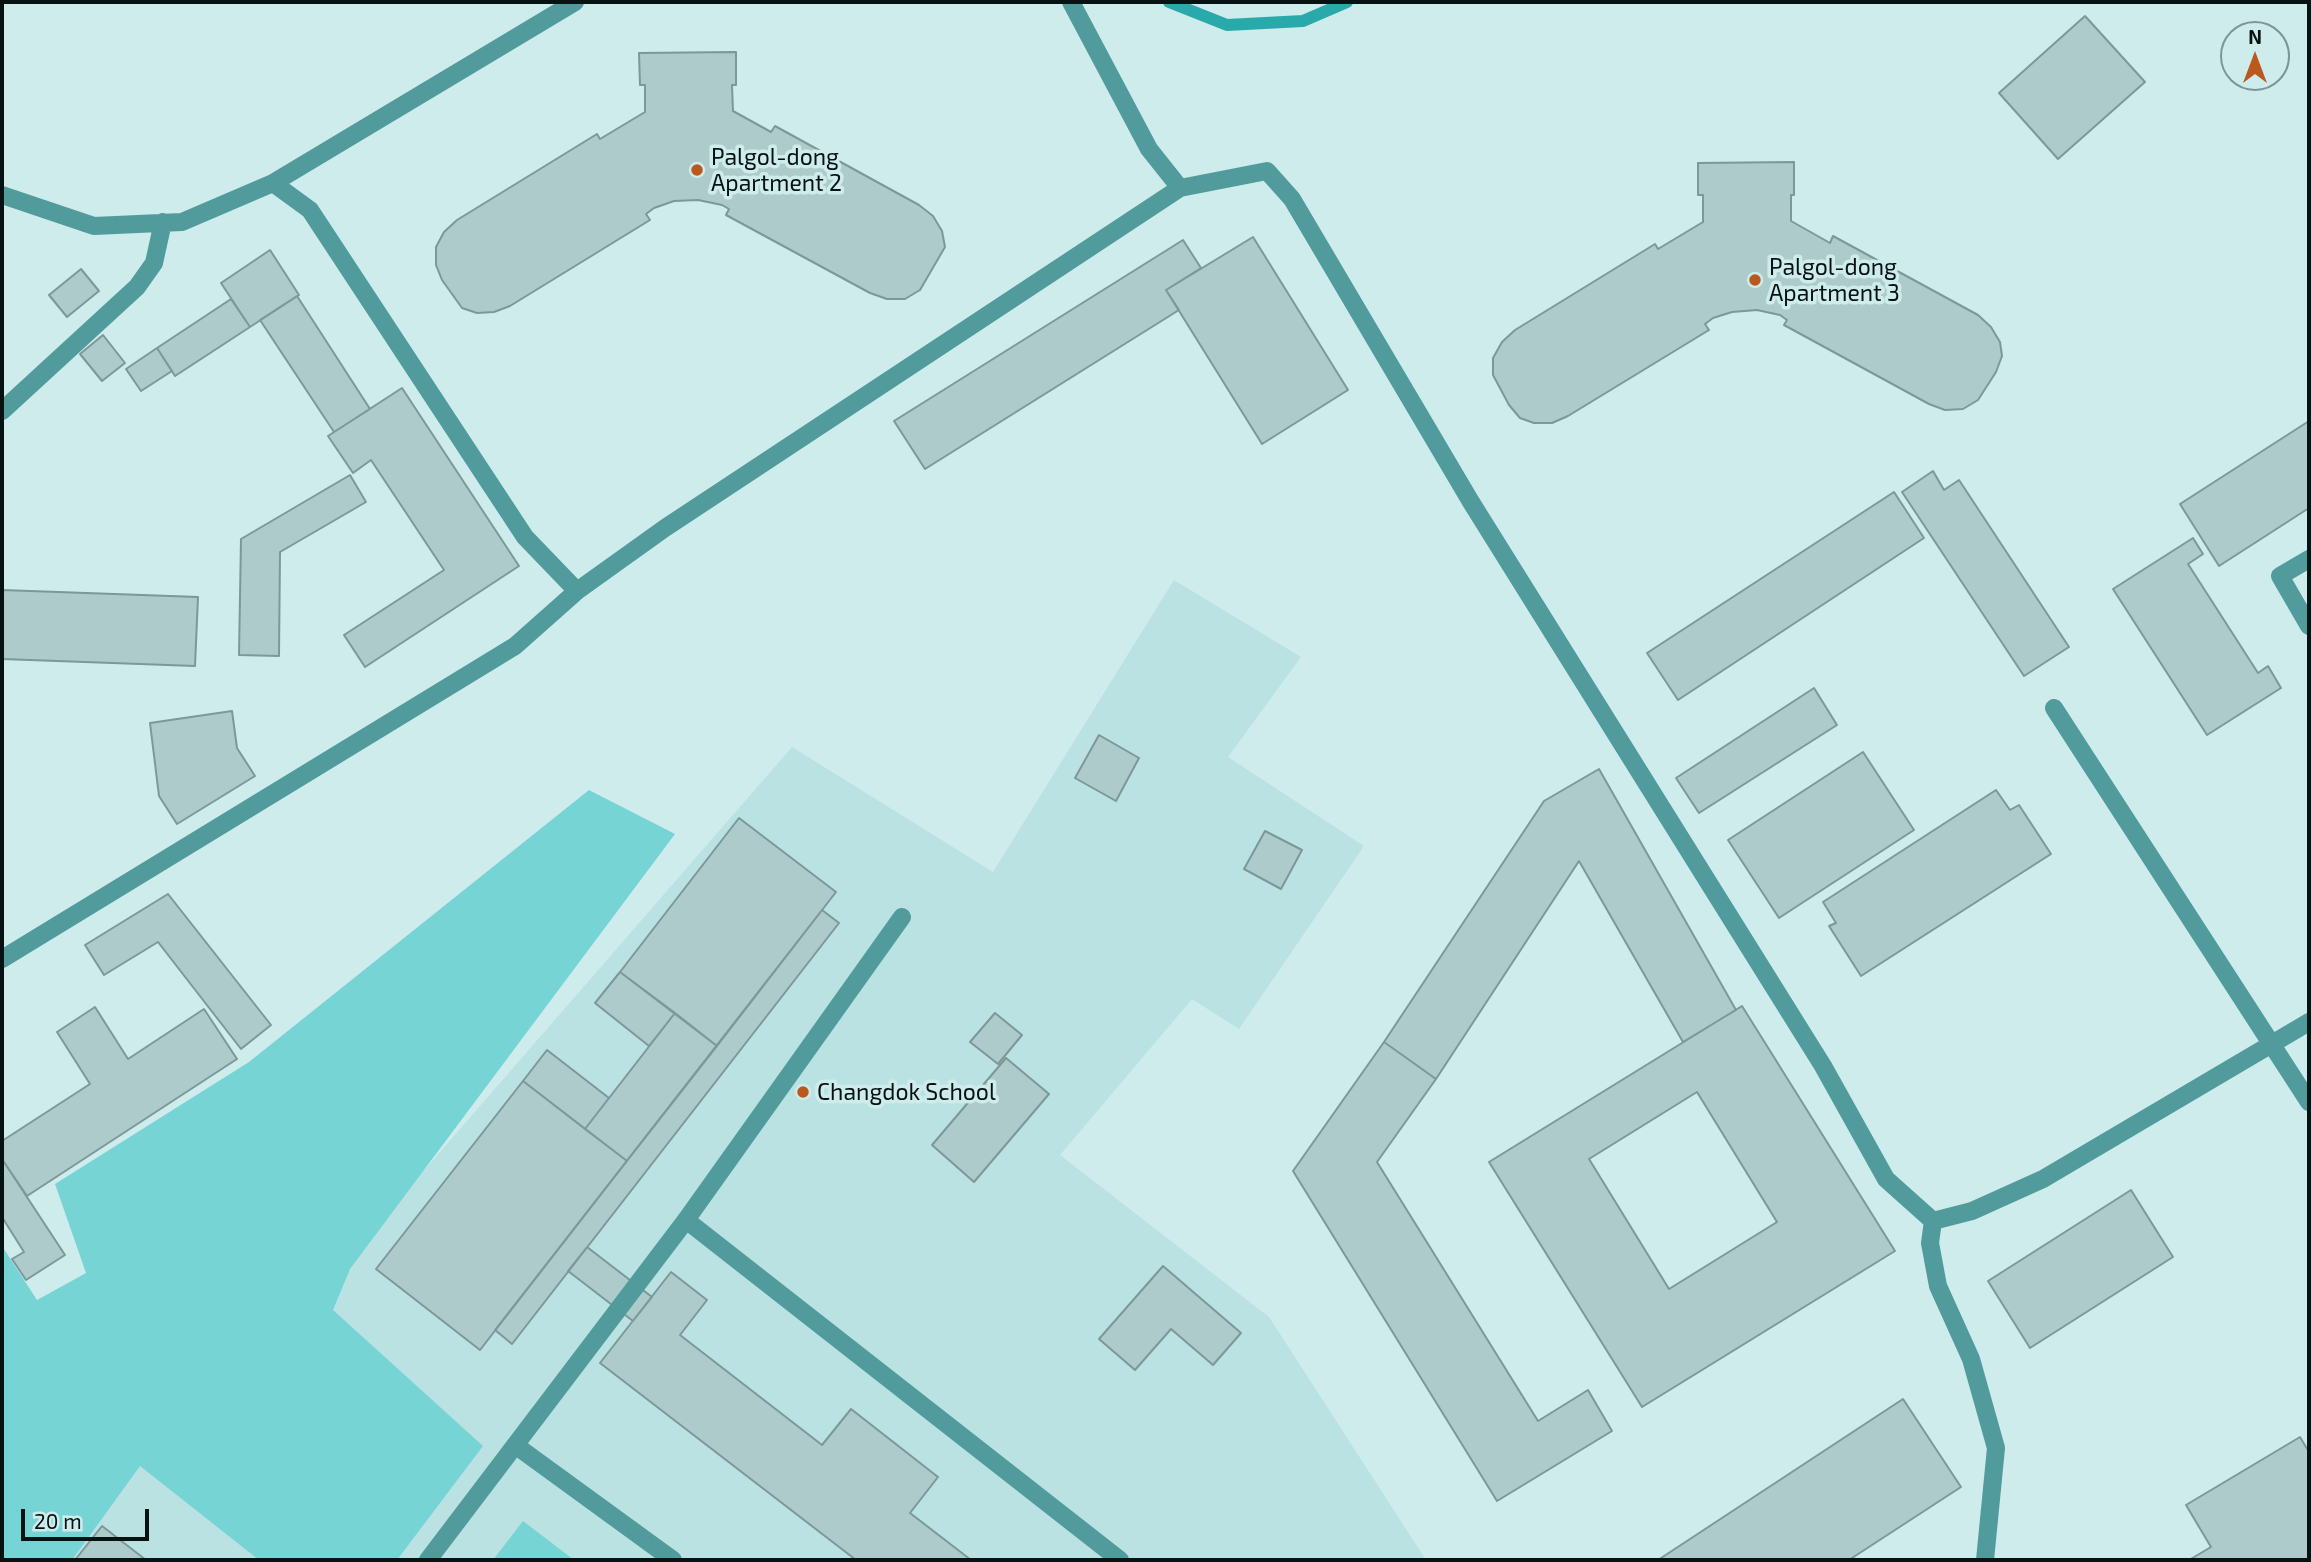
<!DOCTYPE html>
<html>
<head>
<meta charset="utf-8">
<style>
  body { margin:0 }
  #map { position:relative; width:2311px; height:1562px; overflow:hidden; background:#ceecec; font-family:"Exo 2",sans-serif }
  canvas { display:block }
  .frame { position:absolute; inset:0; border:4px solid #071212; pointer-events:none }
  .north { position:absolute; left:2220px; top:21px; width:70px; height:70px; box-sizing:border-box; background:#ceecec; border:2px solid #7e9595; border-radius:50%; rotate:0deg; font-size:19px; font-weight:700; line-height:28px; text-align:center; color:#071212 }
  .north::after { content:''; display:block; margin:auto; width:24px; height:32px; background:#bb581e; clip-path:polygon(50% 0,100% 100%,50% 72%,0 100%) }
  .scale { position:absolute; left:21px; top:1509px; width:128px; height:32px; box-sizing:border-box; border:4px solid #071212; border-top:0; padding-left:9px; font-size:21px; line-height:24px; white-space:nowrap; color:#071212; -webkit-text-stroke:5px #ceecec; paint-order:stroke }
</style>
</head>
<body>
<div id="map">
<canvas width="2311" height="1562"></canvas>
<div class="frame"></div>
<div class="north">N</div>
<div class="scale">20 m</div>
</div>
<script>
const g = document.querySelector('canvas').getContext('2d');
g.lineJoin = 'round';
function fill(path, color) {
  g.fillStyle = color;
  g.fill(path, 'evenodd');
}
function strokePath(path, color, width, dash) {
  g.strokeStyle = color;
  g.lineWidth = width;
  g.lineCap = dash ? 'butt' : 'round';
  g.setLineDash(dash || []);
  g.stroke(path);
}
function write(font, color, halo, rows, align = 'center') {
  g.font = font + ' "Exo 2",sans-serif';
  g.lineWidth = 7;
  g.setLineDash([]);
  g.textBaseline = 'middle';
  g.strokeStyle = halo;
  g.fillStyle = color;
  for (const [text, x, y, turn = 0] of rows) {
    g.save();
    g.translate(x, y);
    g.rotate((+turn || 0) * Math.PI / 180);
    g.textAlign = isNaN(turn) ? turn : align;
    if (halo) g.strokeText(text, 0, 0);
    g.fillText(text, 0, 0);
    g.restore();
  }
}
const built = new Path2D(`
  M 1174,580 L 1301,657 L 1228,757 L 1364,846 L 1239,1029 L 1192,999 L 1060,1155 L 1269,1317 L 1426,1560 L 51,1560 L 268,1265 L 327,1282 L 792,747 L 993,872 Z`);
const green = new Path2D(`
  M 589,790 L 675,834 L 350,1269 L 333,1310 L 483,1446 L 397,1560 L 259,1560 L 140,1466 L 72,1560 L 2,1560 L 2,1246 L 37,1300 L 86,1273 L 55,1184 L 249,1062 Z
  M 523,1521 L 574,1560 L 493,1560 Z`);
const stream = new Path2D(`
  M 1169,2 L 1227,25 L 1303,21 L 1347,2`);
const building = new Path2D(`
  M 2085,16 L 2145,82 L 2058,159 L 1999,93 Z
  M 736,52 L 736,85 L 732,85 L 733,111 L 771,132 L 775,126 L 919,205 L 933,216 L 942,231 L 945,247 L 920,290 L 905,299 L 887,299 L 870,293 L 726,215 L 729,209 L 722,205 L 698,200 L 674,201 L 654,208 L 646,214 L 650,220 L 510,306 L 494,312 L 477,313 L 462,308 L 442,280 L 436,265 L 436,247 L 444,232 L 457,220 L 597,134 L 600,139 L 645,112 L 645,85 L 640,85 L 639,53 Z
  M 1794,162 L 1794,195 L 1791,195 L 1791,221 L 1830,243 L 1833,236 L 1978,315 L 1991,327 L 2000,342 L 2002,356 L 1996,372 L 1978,400 L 1963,409 L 1945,410 L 1929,404 L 1784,325 L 1787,320 L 1780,315 L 1757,310 L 1732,312 L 1713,318 L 1705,324 L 1709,330 L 1568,416 L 1552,423 L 1534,423 L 1520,418 L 1509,405 L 1493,375 L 1493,358 L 1502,342 L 1515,330 L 1655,244 L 1658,249 L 1703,222 L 1703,195 L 1698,195 L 1698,163 Z
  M 1253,237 L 1348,390 L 1262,444 L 1166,290 Z
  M 1183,240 L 1201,268 L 1166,290 L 1179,310 L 925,469 L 894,421 Z
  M 270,250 L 299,295 L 250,327 L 221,283 Z
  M 81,269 L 99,291 L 67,317 L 49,295 Z
  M 297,296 L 370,409 L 334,432 L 260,320 Z
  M 231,299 L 250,327 L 175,376 L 157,348 Z
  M 103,335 L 125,363 L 102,381 L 80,354 Z
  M 157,348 L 172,371 L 141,391 L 126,369 Z
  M 402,388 L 519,566 L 365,667 L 344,635 L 444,570 L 371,460 L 353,473 L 328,436 Z
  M 2309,421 L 2309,508 L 2219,566 L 2180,504 Z
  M 1933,471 L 1944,490 L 1959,480 L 2069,647 L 2024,676 L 1902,492 Z
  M 350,475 L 366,502 L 280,552 L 279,656 L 239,655 L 241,539 Z
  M 1894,492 L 1924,538 L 1678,700 L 1647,653 Z
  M 2193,538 L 2203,554 L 2188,564 L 2258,673 L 2268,666 L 2281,688 L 2207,735 L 2113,589 Z
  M 2,590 L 198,597 L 195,666 L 2,659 Z
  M 1814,688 L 1837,725 L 1699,813 L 1676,778 Z
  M 232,711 L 237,748 L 255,776 L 177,824 L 159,796 L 150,723 Z
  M 1099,735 L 1139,758 L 1116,801 L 1075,778 Z
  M 1863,752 L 1914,830 L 1779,918 L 1728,840 Z
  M 1599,769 L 1736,1010 L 1683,1042 L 1579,861 L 1436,1079 L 1384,1042 L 1544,801 Z
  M 1996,790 L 2010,810 L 2019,805 L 2051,854 L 1861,976 L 1829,926 L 1836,923 L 1823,902 Z
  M 739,818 L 836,892 L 717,1046 L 620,972 Z
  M 1265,831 L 1302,850 L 1281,889 L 1244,869 Z
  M 168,894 L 271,1025 L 241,1049 L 158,942 L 104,975 L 85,945 Z
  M 822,910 L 839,923 L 512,1344 L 495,1330 Z
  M 620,972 L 675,1013 L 649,1046 L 595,1003 Z
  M 1742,1006 L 1895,1251 L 1642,1407 L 1489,1162 ZM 1697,1092 L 1777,1222 L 1669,1289 L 1589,1159 Z
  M 95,1007 L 128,1059 L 204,1009 L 237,1059 L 27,1196 L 2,1159 L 2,1141 L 90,1084 L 57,1032 Z
  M 675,1013 L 717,1046 L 627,1161 L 585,1129 Z
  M 995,1013 L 1022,1035 L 998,1064 L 970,1042 Z
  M 1384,1042 L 1436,1079 L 1377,1162 L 1538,1421 L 1588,1390 L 1612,1431 L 1497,1501 L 1293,1171 Z
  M 547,1050 L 609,1098 L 585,1129 L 523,1081 Z
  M 1006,1058 L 1049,1094 L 974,1182 L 932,1145 Z
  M 523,1081 L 627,1161 L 480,1350 L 376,1269 Z
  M 2,1159 L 65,1255 L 26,1280 L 12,1259 L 24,1252 L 2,1217 Z
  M 2131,1190 L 2173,1257 L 2030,1348 L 1988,1281 Z
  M 587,1247 L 652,1297 L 633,1321 L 568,1271 Z
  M 1163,1266 L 1241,1333 L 1213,1365 L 1171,1329 L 1135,1370 L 1099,1339 Z
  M 671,1272 L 707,1300 L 680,1335 L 822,1445 L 851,1409 L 938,1477 L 910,1513 L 971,1560 L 856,1560 L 600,1363 Z
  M 1903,1399 L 1961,1487 L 1849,1560 L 1658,1560 Z
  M 2300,1437 L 2309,1452 L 2309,1560 L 2189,1560 L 2211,1547 L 2186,1505 Z
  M 102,1526 L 146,1560 L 75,1560 Z`);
const minor = new Path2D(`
  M 1071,2 L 1149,149 L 1180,188
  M 273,183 L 575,2
  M 2,195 L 94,226 L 182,222 L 273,183 L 310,210 L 525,537 L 577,591
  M 2,411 L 137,287 L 154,263 L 163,222
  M 2309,559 L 2280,576 L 2309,626
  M 2054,708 L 2309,1102
  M 2,959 L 515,646 L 577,591 L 665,528 L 1180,188 L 1267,171 L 1292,199 L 1471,502 L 1823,1066 L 1886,1179 L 1933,1221 L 1972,1211 L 2043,1179 L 2309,1022
  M 686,1220 L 1120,1560
  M 1933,1221 L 1930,1243 L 1938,1286 L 1971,1359 L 1996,1448 L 1985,1560
  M 515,1445 L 673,1560
  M 428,1560 L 686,1220 L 902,917`);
const markers = [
  [697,170,7,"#bb581e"],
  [1755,280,7,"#bb581e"],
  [803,1092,7,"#bb581e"]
];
const poiNames = [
  ["Palgol-dong",711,157],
  ["Apartment 2",711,183],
  ["Palgol-dong",1769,267],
  ["Apartment 3",1769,293],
  ["Changdok School",817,1092]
];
fill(built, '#bae2e2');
fill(green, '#77d4d5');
strokePath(stream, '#2aa9ab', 12);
fill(building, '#aecbcb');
strokePath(building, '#7c9898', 2);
strokePath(minor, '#519b9c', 18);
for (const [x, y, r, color] of markers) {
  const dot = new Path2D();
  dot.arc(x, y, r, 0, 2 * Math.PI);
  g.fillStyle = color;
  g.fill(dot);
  strokePath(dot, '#ceecec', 2.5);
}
write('23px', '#071212', '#ceecec', poiNames, 'left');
</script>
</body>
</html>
